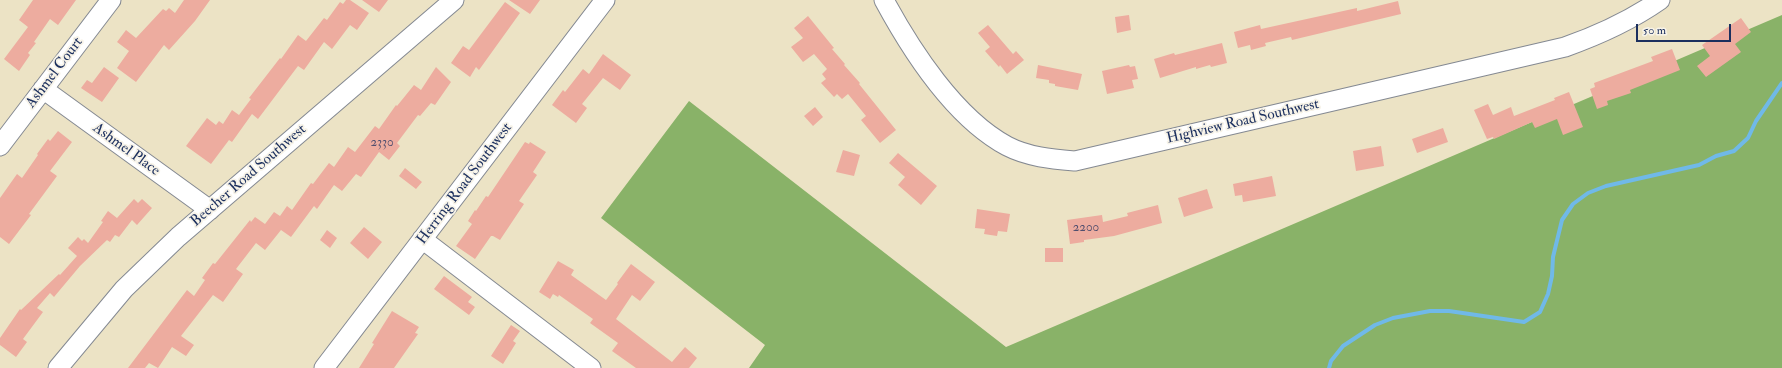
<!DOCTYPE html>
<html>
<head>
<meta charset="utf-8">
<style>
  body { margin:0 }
  #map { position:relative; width:1782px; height:368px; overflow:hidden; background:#ece3c5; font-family:"IM FELL Double Pica",serif }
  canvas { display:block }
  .scale { position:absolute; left:1636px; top:24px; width:95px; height:18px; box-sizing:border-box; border:2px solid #1b2f5e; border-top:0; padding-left:5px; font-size:12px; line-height:14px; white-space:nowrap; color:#1b2f5e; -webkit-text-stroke:3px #f7f3e8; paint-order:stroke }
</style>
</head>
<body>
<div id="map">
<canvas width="1782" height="368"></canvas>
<div class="scale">50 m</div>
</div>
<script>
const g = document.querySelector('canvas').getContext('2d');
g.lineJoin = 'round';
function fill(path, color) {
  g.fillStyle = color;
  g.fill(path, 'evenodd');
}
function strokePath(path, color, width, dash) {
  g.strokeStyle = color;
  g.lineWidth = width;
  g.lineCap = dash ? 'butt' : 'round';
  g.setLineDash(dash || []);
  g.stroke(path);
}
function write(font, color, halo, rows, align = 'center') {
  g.font = font + ' "IM FELL Double Pica",serif';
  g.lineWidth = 3.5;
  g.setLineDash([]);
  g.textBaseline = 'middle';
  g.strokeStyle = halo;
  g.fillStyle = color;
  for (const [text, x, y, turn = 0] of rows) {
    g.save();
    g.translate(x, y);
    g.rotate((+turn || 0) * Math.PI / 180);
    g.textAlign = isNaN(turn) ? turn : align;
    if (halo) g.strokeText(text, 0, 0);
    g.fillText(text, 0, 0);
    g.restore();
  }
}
const forest = new Path2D(`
  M 1782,15 L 1782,368 L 749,368 L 765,345 L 601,218 L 689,101 L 1006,347 Z`);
const stream = new Path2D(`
  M 1329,368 L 1331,361 L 1343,346 L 1375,325 L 1393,318 L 1430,311 L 1449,311 L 1524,322 L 1540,312 L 1548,294 L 1552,276 L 1553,257 L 1562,220 L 1573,204 L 1588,193 L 1606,186 L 1699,165 L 1716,156 L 1734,151 L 1748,138 L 1756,121 L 1782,83`);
const building = new Path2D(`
  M 33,0 L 76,0 L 58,25 L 50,19 L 34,42 L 36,43 L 28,53 L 30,55 L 19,71 L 4,59 L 28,27 L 19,20 Z
  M 184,0 L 210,0 L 195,21 L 169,50 L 164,45 L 136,82 L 117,68 L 129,51 L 117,42 L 126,30 L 136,38 L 163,9 L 166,11 L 169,8 L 175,13 Z
  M 346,0 L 350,0 L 369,13 L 357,30 L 350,25 L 332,49 L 324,42 L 304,70 L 298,66 L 258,119 L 252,114 L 232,142 L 229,140 L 211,164 L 186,146 L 207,118 L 216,125 L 219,121 L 223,124 L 232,110 L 239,115 L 251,99 L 249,98 L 280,58 L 281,59 L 298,35 L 306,41 L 324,18 L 327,20 L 340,2 L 343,4 Z
  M 362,0 L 388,0 L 379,12 Z
  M 509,0 L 540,0 L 530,14 Z
  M 1398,1 L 1401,14 L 1292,40 L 1291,37 L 1265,43 L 1266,46 L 1251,50 L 1250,45 L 1238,48 L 1234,32 L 1260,25 L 1261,29 L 1357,8 L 1357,11 Z
  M 505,2 L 520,13 L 479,70 L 476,67 L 470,77 L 451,63 L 463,46 L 469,50 Z
  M 1129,15 L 1131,30 L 1117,33 L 1115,17 Z
  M 808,16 L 834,48 L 832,49 L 845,64 L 844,65 L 860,83 L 859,84 L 896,130 L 880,143 L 861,120 L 866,116 L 848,94 L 842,99 L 837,94 L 834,97 L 821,83 L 826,79 L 822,74 L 827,69 L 814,54 L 803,62 L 791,47 L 803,38 L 794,28 Z
  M 1741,18 L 1751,32 L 1735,44 L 1741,52 L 1706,77 L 1697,66 L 1710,56 L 1702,45 Z
  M 988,25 L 1013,54 L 1016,51 L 1024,60 L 1007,74 L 1000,65 L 999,67 L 985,51 L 990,47 L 978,33 Z
  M 1222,43 L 1227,63 L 1211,67 L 1210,65 L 1196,69 L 1196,67 L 1160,78 L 1154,59 L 1174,53 L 1175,55 Z
  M 1672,49 L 1680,70 L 1630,90 L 1631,93 L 1607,101 L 1608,105 L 1597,109 L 1590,89 L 1595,87 L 1594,83 L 1653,61 L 1651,57 Z
  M 603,54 L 631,75 L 620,90 L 603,78 L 582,104 L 587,108 L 576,123 L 552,105 L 563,90 L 565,92 L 583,69 L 589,74 Z
  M 1038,65 L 1082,74 L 1078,90 L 1055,86 L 1055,84 L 1049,83 L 1049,80 L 1036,78 Z
  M 1129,65 L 1130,67 L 1135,66 L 1138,79 L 1132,80 L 1134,88 L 1107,94 L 1102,71 Z
  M 104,67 L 119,78 L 102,102 L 81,88 L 87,80 L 92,83 Z
  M 436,67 L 451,82 L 435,105 L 431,103 L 420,116 L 418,115 L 397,143 L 400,146 L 389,160 L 379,152 L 361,177 L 356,174 L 342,191 L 334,185 L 317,209 L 314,206 L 291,237 L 281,230 L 265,250 L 256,243 L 236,269 L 243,274 L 223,302 L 213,295 L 181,336 L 194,345 L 186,356 L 172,347 L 158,368 L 149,363 L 145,368 L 128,368 L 187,290 L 194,296 L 205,280 L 202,278 L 213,263 L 215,264 L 250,220 L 251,222 L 255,217 L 265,224 L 274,212 L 280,216 L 287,206 L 292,210 L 311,183 L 313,184 L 329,163 L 334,167 L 348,147 L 355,152 L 375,126 L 379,129 L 396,105 L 397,106 L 414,85 L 421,90 Z
  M 1569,92 L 1583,127 L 1563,135 L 1557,119 L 1535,128 L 1532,122 L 1494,139 L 1493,137 L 1487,139 L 1474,110 L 1488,104 L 1493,115 L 1511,107 L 1514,116 L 1555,100 L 1554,98 Z
  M 815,107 L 823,117 L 813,126 L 804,116 Z
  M 1443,128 L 1448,142 L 1417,153 L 1412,139 Z
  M 58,131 L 72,142 L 50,171 L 57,176 L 29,214 L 31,215 L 9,244 L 0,237 L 0,198 L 17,174 L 22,178 L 38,155 L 37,154 L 48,139 L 50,141 Z
  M 525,142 L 529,144 L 530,142 L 546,152 L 533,172 L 537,175 L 519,201 L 524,204 L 500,240 L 493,236 L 491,236 L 475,259 L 456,246 L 472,224 L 468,221 L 475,210 L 476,211 L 486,196 L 488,197 Z
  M 1381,146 L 1384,166 L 1356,171 L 1353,151 Z
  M 843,150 L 860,155 L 854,176 L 836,172 Z
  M 898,153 L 937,186 L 921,205 L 898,185 L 905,177 L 889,163 Z
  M 405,168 L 422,182 L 416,189 L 399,176 Z
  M 1272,176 L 1276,196 L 1243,202 L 1242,195 L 1235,196 L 1233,184 Z
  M 1207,189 L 1213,208 L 1184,217 L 1178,198 Z
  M 134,199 L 138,203 L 142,199 L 152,208 L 137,225 L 132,220 L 119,237 L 115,235 L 110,242 L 107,240 L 80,266 L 54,297 L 50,293 L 37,308 L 43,312 L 23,339 L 27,342 L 16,357 L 0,345 L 0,338 L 20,309 L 21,310 L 59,274 L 60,275 L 77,256 L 68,248 L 78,237 L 82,241 L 84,239 L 88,243 L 103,222 L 101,221 L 108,211 L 117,218 Z
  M 1158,205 L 1162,223 L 1114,236 L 1084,240 L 1084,242 L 1070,244 L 1067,220 L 1102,215 L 1103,222 L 1128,216 L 1127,213 Z
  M 977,209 L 1010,214 L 1007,232 L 998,231 L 997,236 L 984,234 L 985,229 L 975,228 Z
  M 364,227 L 382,242 L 368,259 L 350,243 Z
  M 327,230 L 337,238 L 330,248 L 320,240 Z
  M 1045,248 L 1063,248 L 1063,262 L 1045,262 Z
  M 558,261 L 574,270 L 571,275 L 606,300 L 618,284 L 617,283 L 631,264 L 655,282 L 640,301 L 632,295 L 616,319 L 672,362 L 685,347 L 697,358 L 689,368 L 636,368 L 612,351 L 618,343 L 590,323 L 593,319 L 559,295 L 558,297 L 553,294 L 550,299 L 539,292 Z
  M 444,276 L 472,297 L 468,302 L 475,307 L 469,315 L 434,289 Z
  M 392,311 L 419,327 L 415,333 L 418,334 L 394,368 L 359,368 L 374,344 L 372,343 Z
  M 511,325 L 520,331 L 513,341 L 516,343 L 503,364 L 491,356 Z`);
const minor = new Path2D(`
  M 884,0 C 911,50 955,118 1007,146 C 1028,157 1052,159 1075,161 L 1565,47 C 1599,35 1630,21 1660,0
  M 43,89 L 210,210
  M 0,146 L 111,0
  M 422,239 L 591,368
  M 58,368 L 124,289 L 178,237 L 454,0
  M 324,368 L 605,0`);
const numberNames = [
  ["2330",382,143],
  ["2200",1086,228]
];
const streetNames = [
  ["Ashmel Court",55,73,-53],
  ["Highview Road Southwest",1243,122,-13],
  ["Ashmel Place",126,150,36],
  ["Beecher Road Southwest",249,176,-41],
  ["Herring Road Southwest",465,184,-53]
];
fill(forest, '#89b268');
strokePath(stream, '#70b9e8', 4);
fill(building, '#edac9f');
strokePath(minor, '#848992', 21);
strokePath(minor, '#fff', 19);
write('13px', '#504e6e', null, numberNames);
write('15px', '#1b2f5e', '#f7f3e8', streetNames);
</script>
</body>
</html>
